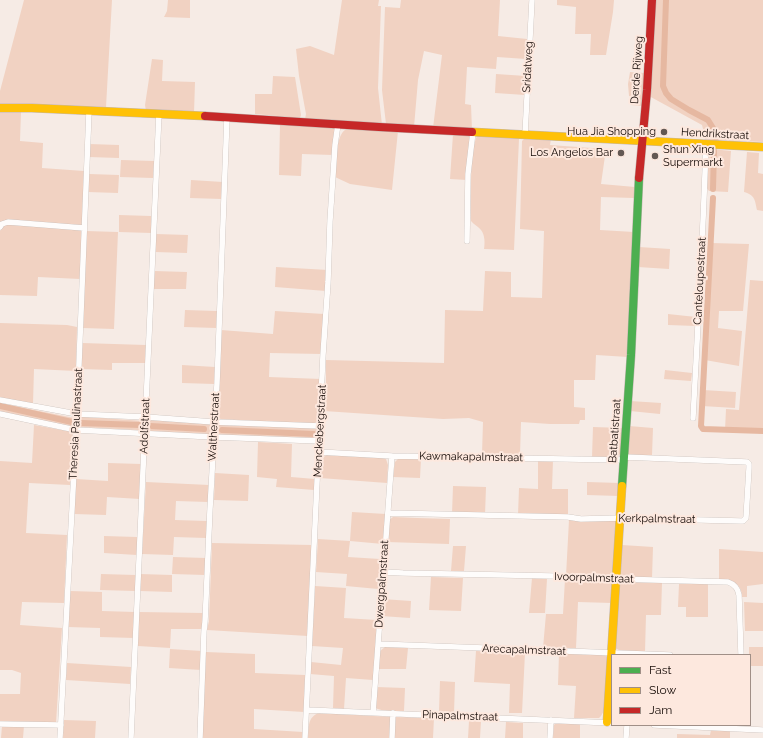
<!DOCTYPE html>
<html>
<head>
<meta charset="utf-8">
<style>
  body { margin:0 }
  #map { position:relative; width:763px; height:738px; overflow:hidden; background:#f6ebe5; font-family:Raleway,sans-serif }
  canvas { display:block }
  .legend { position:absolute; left:611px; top:654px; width:140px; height:72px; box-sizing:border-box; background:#fde8de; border:1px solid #a08f87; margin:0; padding:5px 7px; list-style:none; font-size:12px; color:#140905 }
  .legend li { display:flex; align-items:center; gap:8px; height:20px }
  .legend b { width:20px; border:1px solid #a08f87 }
</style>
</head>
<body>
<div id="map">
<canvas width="763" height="738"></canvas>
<ul class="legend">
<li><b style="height:5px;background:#4caf50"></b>Fast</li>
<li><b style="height:5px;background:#ffc107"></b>Slow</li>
<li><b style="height:5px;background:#c62828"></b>Jam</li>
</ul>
</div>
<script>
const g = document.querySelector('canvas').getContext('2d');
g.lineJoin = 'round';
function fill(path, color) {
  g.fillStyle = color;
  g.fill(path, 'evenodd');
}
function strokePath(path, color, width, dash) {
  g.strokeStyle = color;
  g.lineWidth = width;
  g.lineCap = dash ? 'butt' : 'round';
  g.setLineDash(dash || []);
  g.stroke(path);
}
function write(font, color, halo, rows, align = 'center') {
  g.font = font + ' Raleway,sans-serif';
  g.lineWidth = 4;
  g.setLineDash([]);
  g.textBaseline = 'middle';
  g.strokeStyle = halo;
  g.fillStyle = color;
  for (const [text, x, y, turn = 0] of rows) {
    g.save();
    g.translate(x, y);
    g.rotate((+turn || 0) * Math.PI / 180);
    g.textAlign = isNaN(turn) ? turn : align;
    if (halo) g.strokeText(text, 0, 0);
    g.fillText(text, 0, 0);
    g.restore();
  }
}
const green = new Path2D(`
  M 24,0 L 112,0 L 106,107 L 0,105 L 0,91 Z
  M 168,0 L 190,0 L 190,18 L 164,17 L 167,11 Z
  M 342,0 L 379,0 L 378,6 L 381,6 L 378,88 L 382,125 L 305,119 L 306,114 L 299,76 L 296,49 L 310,46 L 334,55 Z
  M 401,0 L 500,0 L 498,36 L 527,39 L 526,59 L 497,57 L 496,69 L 467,67 L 465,104 L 471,105 L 472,130 L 433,128 L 442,55 L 424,51 L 418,80 L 414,127 L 386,124 L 382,90 L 385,7 L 400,8 Z
  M 557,0 L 614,0 L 613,12 L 606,55 L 590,55 L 591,34 L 575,34 L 576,7 L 557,5 Z
  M 655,0 L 763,0 L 763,142 L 719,140 L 719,143 L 704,142 L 705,137 L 702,125 L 649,96 Z
  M 152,59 L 163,60 L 162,81 L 195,82 L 194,113 L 146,111 L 145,105 Z
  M 630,72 L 644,73 L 642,106 L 631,105 L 632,97 L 629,96 L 628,84 Z
  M 496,74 L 526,76 L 525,95 L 495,93 Z
  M 273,76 L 295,77 L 301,115 L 300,118 L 255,114 L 255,94 L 272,94 Z
  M 0,111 L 21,111 L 20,141 L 43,143 L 42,168 L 84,171 L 82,225 L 0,224 Z
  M 280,124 L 333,127 L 336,129 L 333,155 L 302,154 L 301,176 L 279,175 Z
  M 348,128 L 398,131 L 392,190 L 350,184 L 335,177 C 336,165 336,144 341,135 C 343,131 345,130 348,128 Z
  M 453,134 L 471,135 L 467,180 L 450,179 Z
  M 478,135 L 518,137 L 519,139 L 514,250 L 484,249 C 485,243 485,235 481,230 C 478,226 474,225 471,221 C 471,206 469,144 478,135 Z
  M 527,138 L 551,139 L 550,145 L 606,149 L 601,184 L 635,187 L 634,198 L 601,197 L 600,230 L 634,232 L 628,357 L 596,355 L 595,380 L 574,380 L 574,407 L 585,408 L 585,420 L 580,420 L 579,424 L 550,424 L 521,422 L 520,455 L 482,454 L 483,422 L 469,418 L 443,419 L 324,411 L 326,384 L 326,360 L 444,363 L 445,310 L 483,311 L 485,271 L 511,272 L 511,297 L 542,298 L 544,231 L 520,229 L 522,141 L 524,139 Z
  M 89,144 L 119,145 L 119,158 L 89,157 Z
  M 711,149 L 731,151 L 728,192 L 709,191 L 706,187 L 708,151 Z
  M 747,152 L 759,153 L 758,173 L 763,174 L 763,211 L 757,210 C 755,200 755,195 744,192 Z
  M 121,160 L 154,161 L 153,178 L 120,177 Z
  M 89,174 L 119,175 L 118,193 L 88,192 Z
  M 191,180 L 223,182 L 222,199 L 190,198 Z
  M 119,215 L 151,216 L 151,233 L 119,232 Z
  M 8,224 L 81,230 L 82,233 L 80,279 L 38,277 L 37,296 L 0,295 L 0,231 L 4,225 Z
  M 86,231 L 118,232 L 114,329 L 83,328 Z
  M 156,234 L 188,235 L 187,253 L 155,252 Z
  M 711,243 L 749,244 L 743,311 L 719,311 L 718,328 L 742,331 L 739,366 L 705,360 Z
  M 639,247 L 670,249 L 669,269 L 638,267 Z
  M 276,267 L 328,270 L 326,291 L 275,287 Z
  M 154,271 L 187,272 L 186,289 L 154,289 Z
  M 750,280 L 763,281 L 763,431 L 725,430 L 726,409 L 739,410 Z
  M 185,310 L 217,311 L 216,328 L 184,327 Z
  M 275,311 L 324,314 L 321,354 L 270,353 L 269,377 L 321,379 L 318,421 L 313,424 L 221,419 L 218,418 L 221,330 L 273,334 Z
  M 668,314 L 696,317 L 696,326 L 668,325 Z
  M 0,323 L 67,325 L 77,327 L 76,371 L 34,369 L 33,404 L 0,398 Z
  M 82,343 L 146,345 L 145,363 L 112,363 L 112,370 L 81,369 Z
  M 182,365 L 215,367 L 214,384 L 182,383 Z
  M 665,370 L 692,373 L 691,381 L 664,379 Z
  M 703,390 L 736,392 L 735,408 L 702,406 Z
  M 630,401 L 661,403 L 660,414 L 630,411 Z
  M 0,403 L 74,418 L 73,427 L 0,412 Z
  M 80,417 L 88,417 L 143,421 L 143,430 L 140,431 L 137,430 L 80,427 L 78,424 Z
  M 151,420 L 210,424 L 212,425 L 211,433 L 209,434 L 204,435 L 151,431 L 148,429 L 148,423 Z
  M 34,425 L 73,432 L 70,485 L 29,483 L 26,533 L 67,535 L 64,603 L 22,602 L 20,625 L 62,628 L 56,723 L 0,722 L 0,694 L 20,694 L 21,673 L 12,670 L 0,670 L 0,461 L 32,463 Z
  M 219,425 L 317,428 L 318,436 L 315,438 L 220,435 L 217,433 Z
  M 629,426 L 653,428 L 652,455 L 630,455 L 628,454 Z
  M 593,427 L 623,428 L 622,451 C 620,454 620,455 617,456 C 612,459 598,457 592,457 Z
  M 258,442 L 292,444 L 291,477 L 315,479 L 314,490 L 276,487 L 277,479 L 257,477 Z
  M 327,455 L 383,458 L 386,459 L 388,465 L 387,483 L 320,478 C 320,470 318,459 327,455 Z
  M 399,458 L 421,459 L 420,478 L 393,477 L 395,462 Z
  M 538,460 L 553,460 L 552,489 L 568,489 L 568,515 L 518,515 L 519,488 L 538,489 Z
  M 108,463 L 141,464 L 140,499 L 107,497 L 106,515 L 74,514 L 76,479 L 108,481 Z
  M 215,473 L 249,475 L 248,501 L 214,500 Z
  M 146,482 L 209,485 L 208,502 L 176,501 L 175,520 L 207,521 L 206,538 L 174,537 L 173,555 L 142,554 Z
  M 587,482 L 620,483 L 619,496 L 587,495 Z
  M 453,486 L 486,487 L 485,515 L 452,514 Z
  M 352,512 L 386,514 L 383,544 L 350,541 L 348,557 L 380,559 L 378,589 L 346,586 L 347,574 L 316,572 L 318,539 L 350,541 Z
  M 393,517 L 417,518 L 450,519 L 449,544 L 387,542 L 389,520 Z
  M 569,520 L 615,521 L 616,523 L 614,569 L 611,576 L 608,577 L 566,576 Z
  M 104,536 L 137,537 L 137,555 L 104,553 Z
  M 212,543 L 312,545 L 308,636 L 207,630 L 209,621 Z
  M 622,545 L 653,547 L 652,578 L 622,577 L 620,575 Z
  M 453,546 L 466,546 L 464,571 L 451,571 Z
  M 719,549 L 763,552 L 763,584 L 747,586 L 747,597 L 742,597 C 742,582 731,581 719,579 Z
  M 173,557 L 206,558 L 205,575 L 172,574 Z
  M 101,574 L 136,575 L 135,591 L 100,590 Z
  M 140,574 L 172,575 L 172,592 L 140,591 Z
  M 431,577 L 463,578 L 461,611 L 429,610 Z
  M 532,578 L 547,579 L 545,613 L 529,613 Z
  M 565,579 L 609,581 L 612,583 L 612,603 L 578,602 L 576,648 L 543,648 L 546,614 L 563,614 Z
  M 623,581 L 662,583 L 661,615 L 646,615 L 645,652 L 621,651 L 615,648 L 619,582 Z
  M 679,584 L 708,584 L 708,617 L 686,617 L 686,607 L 678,607 Z
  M 315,586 L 346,588 L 344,618 L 377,620 L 373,680 L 346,678 L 344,709 L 333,708 L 334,676 L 310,674 L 311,662 L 341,665 L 343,648 L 312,646 Z
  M 70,591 L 102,592 L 102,611 L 135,612 L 134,638 L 100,637 L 100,628 L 68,627 Z
  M 382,599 L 411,601 L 410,618 L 381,616 Z
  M 744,602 L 763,603 L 763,631 L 745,631 Z
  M 139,612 L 204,613 L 203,629 L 171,629 L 170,648 L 138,646 Z
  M 385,647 L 408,648 L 406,669 L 378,669 L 380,651 Z
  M 749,647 L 763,647 L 763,666 L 750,666 L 750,655 L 749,655 Z
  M 170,649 L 202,651 L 201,670 L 169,668 Z
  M 476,651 L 525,653 L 522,713 L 509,713 L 510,684 L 474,682 Z
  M 206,652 L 255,654 L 255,673 L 305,675 L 304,712 L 254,709 L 254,729 L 303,732 L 303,738 L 202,738 Z
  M 559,653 L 602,655 L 606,656 L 608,658 L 605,709 L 601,716 L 599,718 L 574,718 L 576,686 L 558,685 Z
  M 67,663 L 131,667 L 130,684 L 66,680 Z
  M 440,681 L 455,682 L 454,713 L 439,712 Z
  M 376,687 L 405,688 L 404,711 C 396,711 383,712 376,708 Z
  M 319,713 L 392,717 L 391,738 L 308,738 C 309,728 307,717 319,713 Z
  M 395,717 L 434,718 L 433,738 L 394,738 Z
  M 64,720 L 96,721 L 95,738 L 63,738 Z
  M 469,721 L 481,721 L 480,738 L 468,738 Z
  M 506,722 L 523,723 L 523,738 L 505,738 Z
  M 558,723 L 580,724 L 580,738 L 553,738 L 554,725 L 555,724 Z
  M 2,726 L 24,726 L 23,738 L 1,738 Z
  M 711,730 L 730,731 L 730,738 L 677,738 L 677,734 L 710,735 Z`);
const canal = new Path2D(`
  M 666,0 L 663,86 L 666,93 L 671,99 L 689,110 L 708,120 L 713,128 L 715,138
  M 713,189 L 714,151
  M 713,198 L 701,426 L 703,429 L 763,431
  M 0,406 L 72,422
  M 81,423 L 140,425
  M 150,426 L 204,429
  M 222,430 L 314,434`);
const street = new Path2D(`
  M 525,135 L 532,0
  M 0,227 L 2,224 L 8,222 L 84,228
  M 467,241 L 468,174 L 473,132
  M 0,400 L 77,414 L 146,417 L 214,422 L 320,426
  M 0,414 L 76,430 L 213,437 L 320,441
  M 693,418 C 698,327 703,236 706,145
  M 319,452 L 392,456 L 624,460
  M 388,513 L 568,517 L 581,519 L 620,518 L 741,521 L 743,521 L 746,518 L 749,468 L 749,464 L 747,462 L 624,457
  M 383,572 L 403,573 L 553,576 L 616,579 L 728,582 C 734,584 738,589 739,595 L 741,655
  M 378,644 L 670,655
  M 307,710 L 612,723
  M 373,713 L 392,456
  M 0,724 L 61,725
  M 654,725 L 763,730
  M 60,738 L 77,414 L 89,111
  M 131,738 L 159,113
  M 200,738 L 204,631 L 205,622 L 210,509 L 217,383 L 227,117
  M 305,738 L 323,355 L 328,282 L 330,221 L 335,145 L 338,124
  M 392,738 L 393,713
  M 550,738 L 551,720
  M 626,738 L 627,725`);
const fast = new Path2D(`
  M 622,486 L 631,355 L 639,178`);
const slow = new Path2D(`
  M 0,108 L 32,108 L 205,116
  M 472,132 L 763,147
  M 607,722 L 622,486`);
const jam = new Path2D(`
  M 205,116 L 379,127 L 472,132
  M 639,178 L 647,90 L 652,0`);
const markers = [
  [664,132,4,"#635853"],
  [621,153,4,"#635853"],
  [655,156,4,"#635853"]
];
const streetNames = [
  ["Sridatweg",528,67,-87],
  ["Derde Rijweg",637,70,-86],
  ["Hendrikstraat",715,134,3],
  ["Canteloupestraat",700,281,-87],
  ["Theresia Paulinastraat",76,424,-87],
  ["Adolfstraat",145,426,-88],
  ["Waltherstraat",214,427,-87],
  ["Menckebergstraat",320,431,-87],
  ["Batbatistraat",615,431,-86],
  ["Kawmakapalmstraat",471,457,1],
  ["Kerkpalmstraat",657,519,1],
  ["Ivoorpalmstraat",594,578,2],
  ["Dwergpalmstraat",382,584,-86],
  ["Arecapalmstraat",524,650,2],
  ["Pinapalmstraat",460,716,2]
];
const poiNames = [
  ["Hua Jia Shopping",656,132],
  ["Shun Xing",663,150,"left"],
  ["Supermarkt",663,163,"left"],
  ["Los Angelos Bar",613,153]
];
fill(green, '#f1d2c2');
strokePath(canal, '#e6b8a1', 6);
strokePath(street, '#c2b7b1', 6);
strokePath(fast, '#c2b7b1', 9);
strokePath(slow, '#c2b7b1', 9);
strokePath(jam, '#c2b7b1', 9);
strokePath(street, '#fefcfb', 5.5);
strokePath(fast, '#4caf50', 8);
strokePath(slow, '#ffc107', 8);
strokePath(jam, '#c62828', 8);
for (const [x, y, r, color] of markers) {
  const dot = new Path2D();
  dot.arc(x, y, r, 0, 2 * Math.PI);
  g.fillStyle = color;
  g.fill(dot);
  strokePath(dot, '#fde8de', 1.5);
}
write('11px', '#140905', '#fde8de', streetNames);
write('11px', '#140905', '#fde8de', poiNames, 'right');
</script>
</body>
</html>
